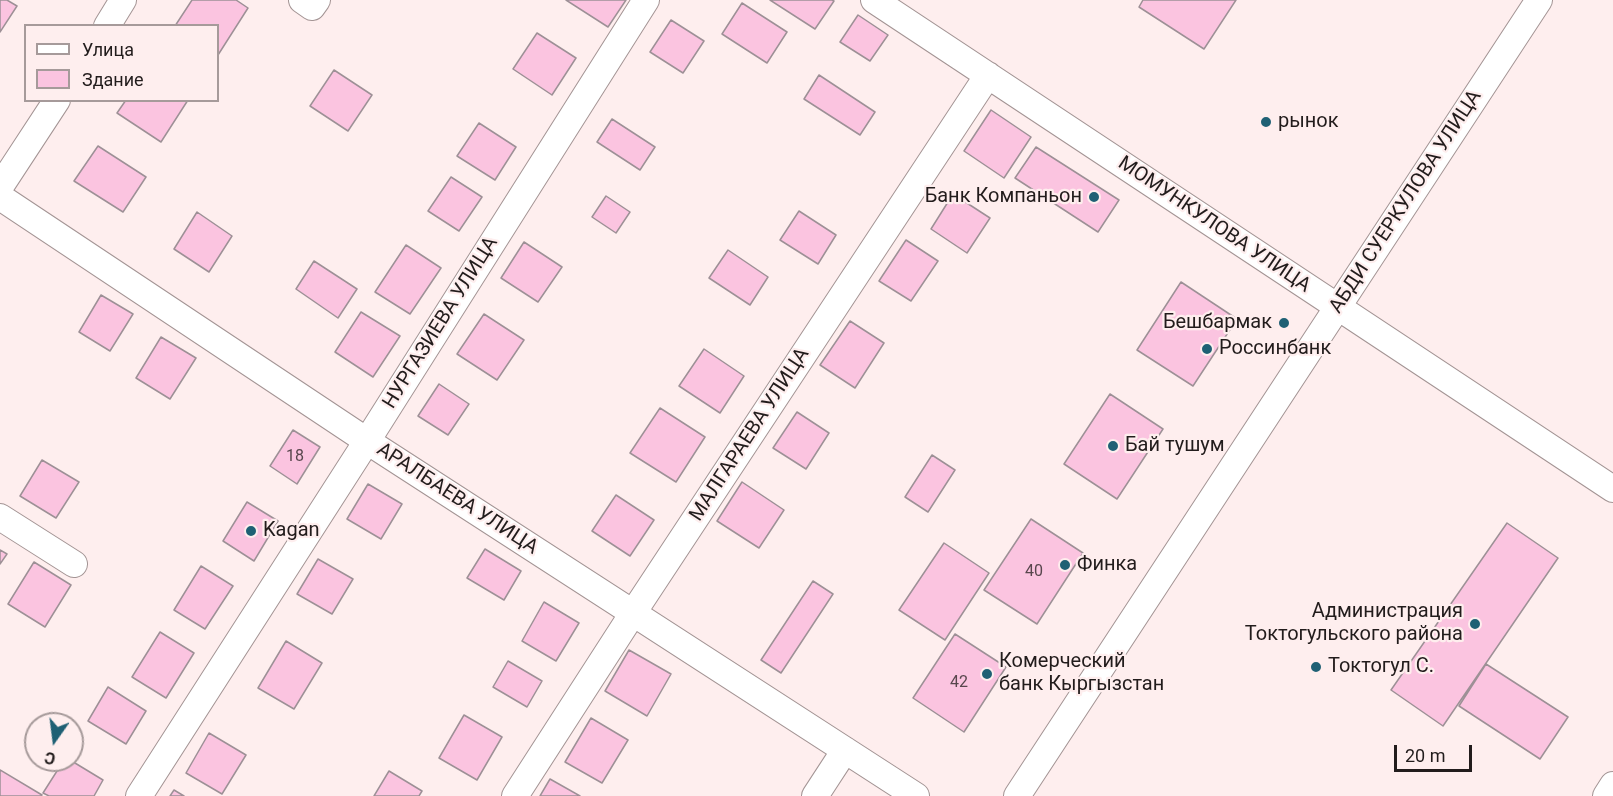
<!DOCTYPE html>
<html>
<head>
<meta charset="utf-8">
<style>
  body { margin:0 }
  #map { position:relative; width:1613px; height:796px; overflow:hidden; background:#feeeee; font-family:Roboto,sans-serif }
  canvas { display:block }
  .legend { position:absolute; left:24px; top:24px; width:195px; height:78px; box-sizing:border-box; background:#feeeee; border:2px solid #a69a9a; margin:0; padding:8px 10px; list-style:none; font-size:18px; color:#221c1c }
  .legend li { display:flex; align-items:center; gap:12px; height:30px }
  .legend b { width:30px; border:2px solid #a69a9a }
  .north { position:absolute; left:24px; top:712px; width:60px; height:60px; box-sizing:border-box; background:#feeeee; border:2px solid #a69a9a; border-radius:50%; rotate:194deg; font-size:16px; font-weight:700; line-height:24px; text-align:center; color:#221c1c }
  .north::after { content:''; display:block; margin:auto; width:21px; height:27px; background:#1f6074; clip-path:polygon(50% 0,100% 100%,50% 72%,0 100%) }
  .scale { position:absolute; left:1394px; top:745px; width:78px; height:27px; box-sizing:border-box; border:3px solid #221c1c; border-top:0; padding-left:8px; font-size:18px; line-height:21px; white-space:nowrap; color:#221c1c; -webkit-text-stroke:4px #feeeee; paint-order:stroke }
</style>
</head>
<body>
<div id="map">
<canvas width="1613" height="796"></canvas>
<ul class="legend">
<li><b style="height:8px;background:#fff"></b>Улица</li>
<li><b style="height:16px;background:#fbc4e0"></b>Здание</li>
</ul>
<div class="north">С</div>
<div class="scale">20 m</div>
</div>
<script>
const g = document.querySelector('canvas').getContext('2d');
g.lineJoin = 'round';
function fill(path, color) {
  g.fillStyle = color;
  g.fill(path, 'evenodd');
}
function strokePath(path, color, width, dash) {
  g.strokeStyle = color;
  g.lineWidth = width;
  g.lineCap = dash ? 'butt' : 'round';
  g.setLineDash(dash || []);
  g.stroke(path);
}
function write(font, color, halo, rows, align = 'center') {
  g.font = font + ' Roboto,sans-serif';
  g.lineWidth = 4.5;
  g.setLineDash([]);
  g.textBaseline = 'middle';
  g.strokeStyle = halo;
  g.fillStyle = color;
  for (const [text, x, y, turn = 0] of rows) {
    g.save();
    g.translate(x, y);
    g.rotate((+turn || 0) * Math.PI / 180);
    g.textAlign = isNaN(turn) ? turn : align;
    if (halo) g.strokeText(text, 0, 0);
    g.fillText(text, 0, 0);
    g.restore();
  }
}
const building = new Path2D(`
  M 0,0 L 7,0 L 17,6 L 0,32 Z
  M 192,0 L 236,0 L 248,8 L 218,55 L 218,26 L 175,26 Z
  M 566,0 L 626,0 L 608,27 Z
  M 770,0 L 832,0 L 834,1 L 815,29 Z
  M 1143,0 L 1236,0 L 1204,49 L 1139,7 Z
  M 742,3 L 787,32 L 767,63 L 722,34 Z
  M 858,15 L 888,35 L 870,61 L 840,42 Z
  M 671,20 L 704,41 L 683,73 L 650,52 Z
  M 537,33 L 576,58 L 552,95 L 513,69 Z
  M 334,70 L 372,95 L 348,131 L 310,106 Z
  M 819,75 L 875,112 L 860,135 L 804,99 Z
  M 126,100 L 188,100 L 161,142 L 117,113 Z
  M 991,110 L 1031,137 L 1004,178 L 964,151 Z
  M 612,119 L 655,147 L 640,170 L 597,142 Z
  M 479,123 L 516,147 L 495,180 L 457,156 Z
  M 98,146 L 146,177 L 123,212 L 74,181 Z
  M 1036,147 L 1119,200 L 1098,232 L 1015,178 Z
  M 451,177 L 482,197 L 459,231 L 428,211 Z
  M 953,194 L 990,218 L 967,253 L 931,229 Z
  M 606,196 L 630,212 L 616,233 L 592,217 Z
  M 799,211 L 836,235 L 818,264 L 780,240 Z
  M 197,212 L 232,236 L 209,272 L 174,249 Z
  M 906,240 L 938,261 L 911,301 L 879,281 Z
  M 524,242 L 562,267 L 538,302 L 501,278 Z
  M 406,245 L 441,268 L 410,314 L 375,292 Z
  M 728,250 L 768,277 L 750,305 L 709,278 Z
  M 314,261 L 357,289 L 338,318 L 296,289 Z
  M 1181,282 L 1237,319 L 1193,386 L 1137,350 Z
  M 101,295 L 133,314 L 110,351 L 79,332 Z
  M 361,312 L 400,336 L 373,377 L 335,352 Z
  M 484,314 L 524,340 L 497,380 L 457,354 Z
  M 850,321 L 884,343 L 855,388 L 820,365 Z
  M 161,337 L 196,358 L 170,399 L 136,378 Z
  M 704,349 L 744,376 L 720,413 L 679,386 Z
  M 439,384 L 469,404 L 448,435 L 418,416 Z
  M 1110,394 L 1163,429 L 1117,499 L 1064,464 Z
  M 660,408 L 705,437 L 676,482 L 630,453 Z
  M 797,412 L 829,433 L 806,469 L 773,448 Z
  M 293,430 L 320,447 L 297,484 L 270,466 Z
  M 932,455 L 955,470 L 928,512 L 905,497 Z
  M 42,460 L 79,482 L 56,518 L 20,496 Z
  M 742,482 L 784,510 L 759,548 L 717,521 Z
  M 368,484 L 402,504 L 381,539 L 347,519 Z
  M 616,495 L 654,520 L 630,556 L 592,531 Z
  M 247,502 L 278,521 L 254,561 L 223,541 Z
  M 1031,519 L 1083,553 L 1037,624 L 984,590 Z
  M 1507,523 L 1558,558 L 1443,726 L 1391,690 Z
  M 944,543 L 989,573 L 945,640 L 899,610 Z
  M 485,549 L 521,571 L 504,600 L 467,578 Z
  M 0,550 L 7,554 L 0,564 Z
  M 318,559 L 353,579 L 332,614 L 297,594 Z
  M 34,562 L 71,585 L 45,627 L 8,604 Z
  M 201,566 L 233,586 L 205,629 L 174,610 Z
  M 813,581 L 833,594 L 781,673 L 761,660 Z
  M 544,602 L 579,623 L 556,661 L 522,641 Z
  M 160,632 L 194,653 L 166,698 L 132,677 Z
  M 955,634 L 1006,667 L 964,732 L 913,698 Z
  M 286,641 L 322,663 L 294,709 L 258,688 Z
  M 629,650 L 671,674 L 647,716 L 605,691 Z
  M 508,661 L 542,681 L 527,707 L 493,687 Z
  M 1486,664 L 1568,717 L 1540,759 L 1459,706 Z
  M 108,687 L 146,711 L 126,744 L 88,721 Z
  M 464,715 L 502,737 L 477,780 L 439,758 Z
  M 591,718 L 628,740 L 602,783 L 565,762 Z
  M 209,733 L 246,755 L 222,794 L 186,773 Z
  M 64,760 L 70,760 L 103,780 L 94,796 L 49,796 L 43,793 Z
  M 0,770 L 42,795 L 41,796 L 0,796 Z
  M 389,771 L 422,791 L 419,796 L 374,796 Z
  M 550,779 L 580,796 L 540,796 Z
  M 174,790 L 184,796 L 170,796 Z`);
const minor = new Path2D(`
  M 302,0 L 312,7 L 317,0
  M 874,0 L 1613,489
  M 107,26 L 123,0
  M 0,187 L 57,100
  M 0,197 L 367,441 L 916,796
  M 0,517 L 74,564
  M 139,796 L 367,441 L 646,0
  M 515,796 L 633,613 L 988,75
  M 815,796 L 845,750
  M 1017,796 L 1539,0
  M 1606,796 L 1613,785`);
const markers = [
  [1266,122,6,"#1f6074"],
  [1094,197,6,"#1f6074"],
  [1284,323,6,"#1f6074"],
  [1207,349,6,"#1f6074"],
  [1113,446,6,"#1f6074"],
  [251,531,6,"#1f6074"],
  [1065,565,6,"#1f6074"],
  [1475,624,6,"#1f6074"],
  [1316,667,6,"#1f6074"],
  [987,674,6,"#1f6074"]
];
const numberNames = [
  ["18",295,457],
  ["40",1034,572],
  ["42",959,683]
];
const poiNames = [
  ["рынок",1278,122],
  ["Банк Компаньон",1082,197,"right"],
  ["Бешбармак",1272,323,"right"],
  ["Россинбанк",1219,349],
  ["Бай тушум",1125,446],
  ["Kagan",263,531],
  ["Финка",1077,565],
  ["Администрация",1463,612,"right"],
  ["Токтогульского района",1463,635,"right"],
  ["Комерческий",999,662],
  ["банк Кыргызстан",999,685],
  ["Токтогул С.",1328,667]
];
const streetNames = [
  ["АБДИ СУЕРКУЛОВА УЛИЦА",1406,202,-57],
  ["МОМУНКУЛОВА УЛИЦА",1214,225,34],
  ["НУРГАЗИЕВА УЛИЦА",441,323,-58],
  ["МАЛГАРАЕВА УЛИЦА",750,435,-57],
  ["АРАЛБАЕВА УЛИЦА",457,499,33]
];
fill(building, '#fbc4e0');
strokePath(building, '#9d9096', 1.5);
strokePath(minor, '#a39494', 28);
strokePath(minor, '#fff', 26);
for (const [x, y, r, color] of markers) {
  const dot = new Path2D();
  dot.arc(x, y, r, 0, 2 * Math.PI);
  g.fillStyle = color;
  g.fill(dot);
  strokePath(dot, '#feeeee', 2);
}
write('16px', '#58464d', null, numberNames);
write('20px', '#221c1c', '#feeeee', poiNames, 'left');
write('20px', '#221c1c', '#feeeee', streetNames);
</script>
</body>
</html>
